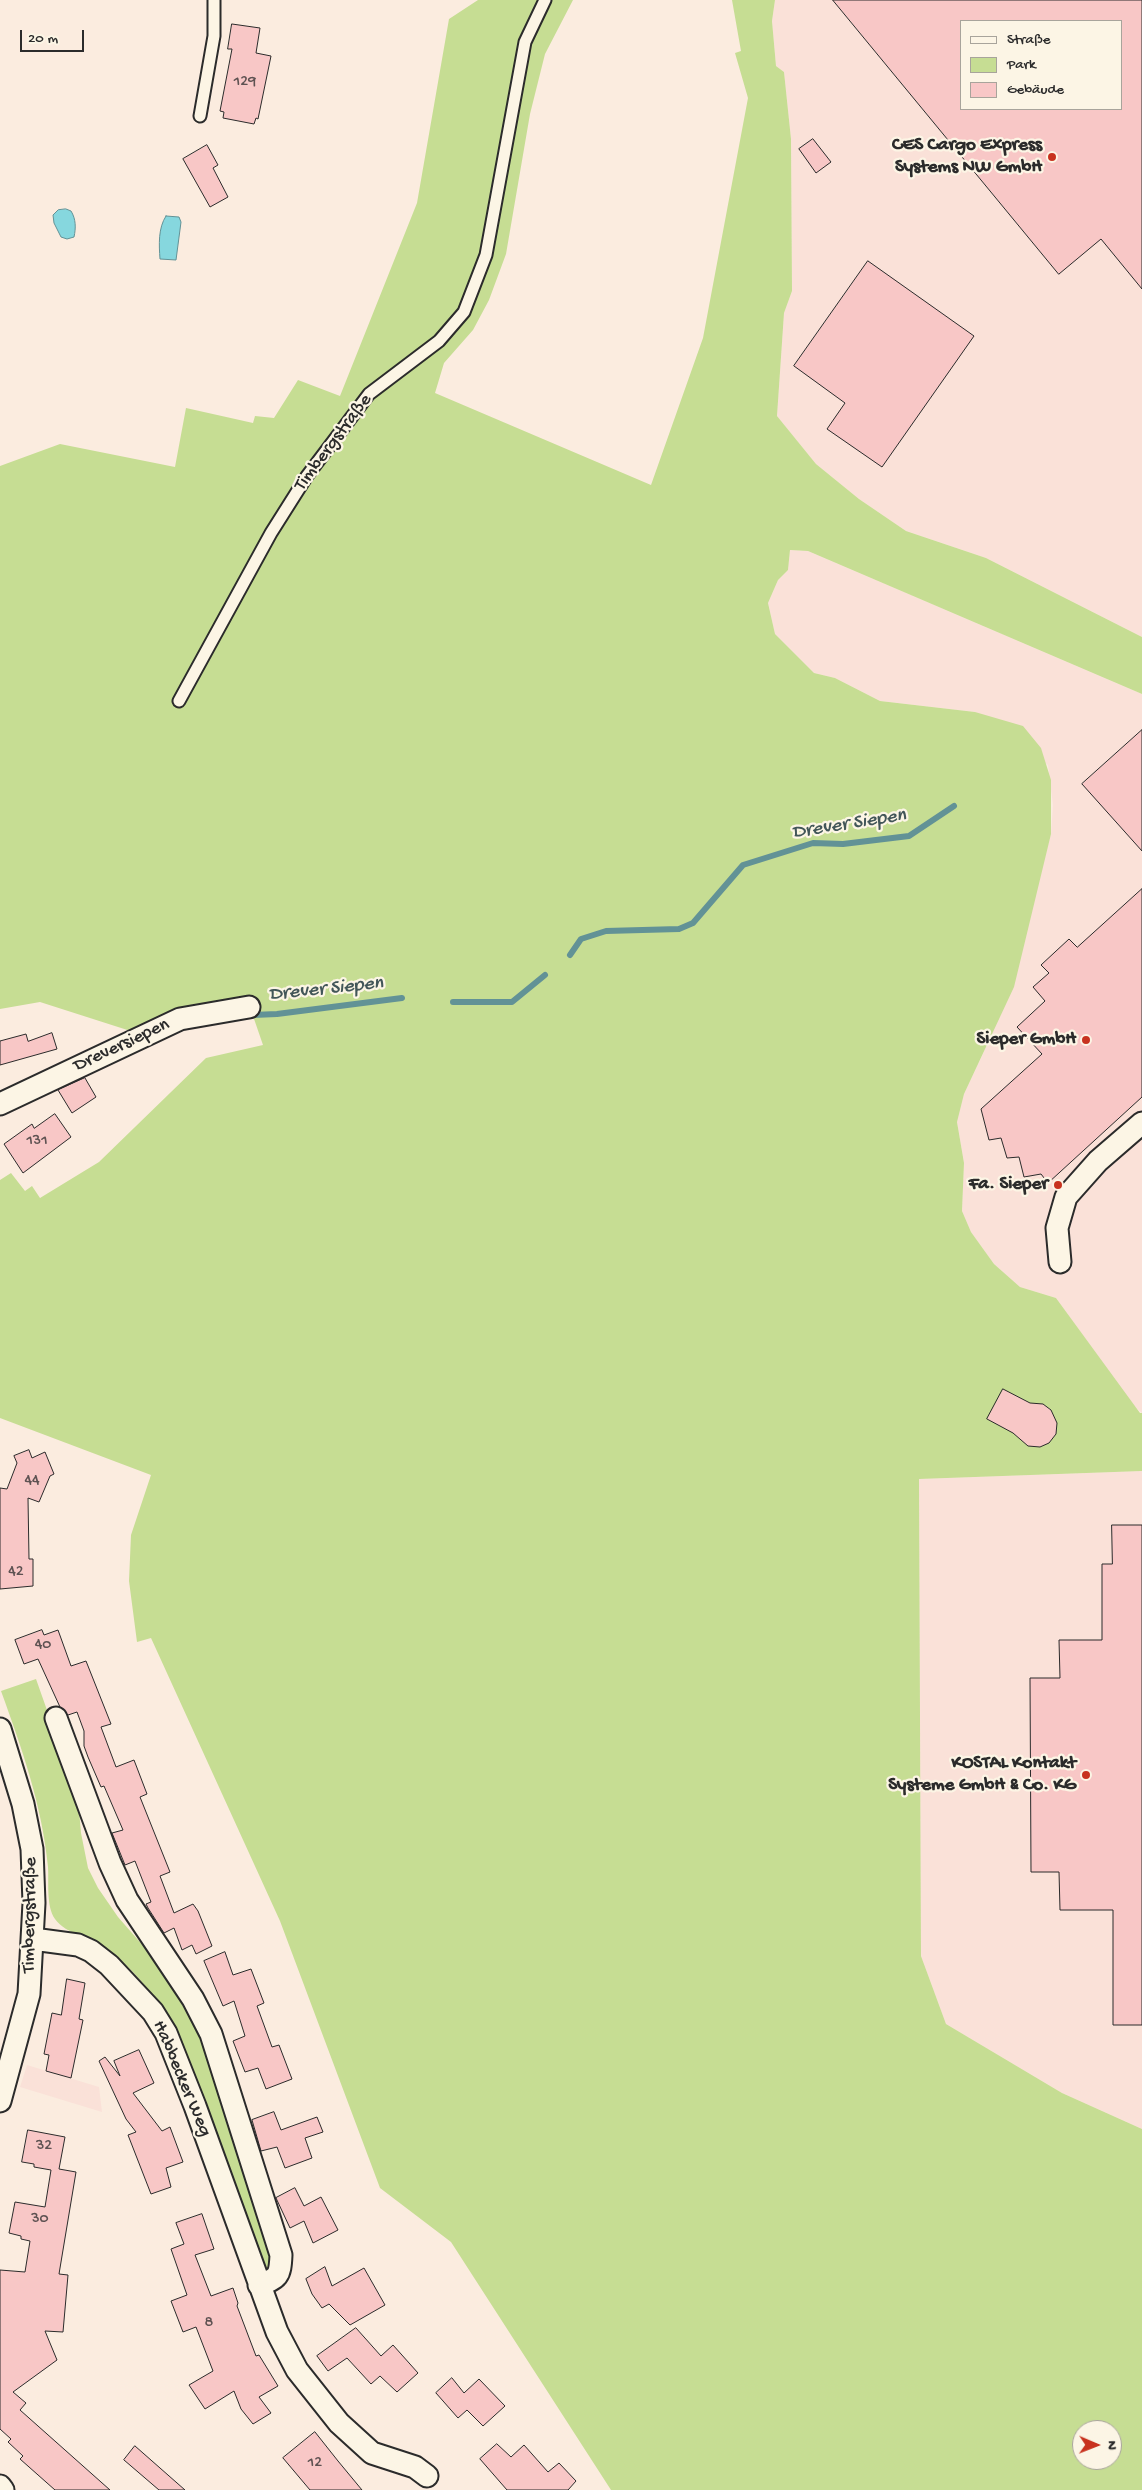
<!DOCTYPE html>
<html>
<head>
<meta charset="utf-8">
<style>
  body { margin:0 }
  #map { position:relative; width:1142px; height:2490px; overflow:hidden; background:#fbecdf; font-family:"Gochi Hand",sans-serif }
  canvas { display:block }
  .legend { position:absolute; left:960px; top:20px; width:162px; height:90px; box-sizing:border-box; background:#fcf5e5; border:1px solid #a8a49b; margin:0; padding:6px 9px; list-style:none; font-size:15px; color:#2b2b2b }
  .legend li { display:flex; align-items:center; gap:10px; height:25px }
  .legend b { width:25px; border:1px solid #a8a49b }
  .north { position:absolute; left:1072px; top:2420px; width:50px; height:50px; box-sizing:border-box; background:#fcf5e5; border:1px solid #a8a49b; border-radius:50%; rotate:91deg; font-size:14px; font-weight:700; line-height:20px; text-align:center; color:#2b2b2b }
  .north::after { content:''; display:block; margin:auto; width:18px; height:22px; background:#c8321e; clip-path:polygon(50% 0,100% 100%,50% 72%,0 100%) }
  .scale { position:absolute; left:20px; top:30px; width:64px; height:22px; box-sizing:border-box; border:2px solid #2b2b2b; border-top:0; padding-left:6px; font-size:15px; line-height:18px; white-space:nowrap; color:#2b2b2b; -webkit-text-stroke:4px #fcf5e5; paint-order:stroke }
</style>
</head>
<body>
<div id="map">
<canvas width="1142" height="2490"></canvas>
<ul class="legend">
<li><b style="height:6px;background:#fcf5e5"></b>Straße</li>
<li><b style="height:14px;background:#c6dd93"></b>Park</li>
<li><b style="height:14px;background:#f8c7c6"></b>Gebäude</li>
</ul>
<div class="north">N</div>
<div class="scale">20 m</div>
</div>
<script>
const g = document.querySelector('canvas').getContext('2d');
g.lineJoin = 'round';
function fill(path, color) {
  g.fillStyle = color;
  g.fill(path, 'evenodd');
}
function strokePath(path, color, width, dash) {
  g.strokeStyle = color;
  g.lineWidth = width;
  g.lineCap = dash ? 'butt' : 'round';
  g.setLineDash(dash || []);
  g.stroke(path);
}
function write(font, color, halo, rows, align = 'center') {
  g.font = font + ' "Gochi Hand",sans-serif';
  g.lineWidth = 4.5;
  g.setLineDash([]);
  g.textBaseline = 'middle';
  g.strokeStyle = halo;
  g.fillStyle = color;
  for (const [text, x, y, turn = 0] of rows) {
    g.save();
    g.translate(x, y);
    g.rotate((+turn || 0) * Math.PI / 180);
    g.textAlign = isNaN(turn) ? turn : align;
    if (halo) g.strokeText(text, 0, 0);
    g.fillText(text, 0, 0);
    g.restore();
  }
}
const built = new Path2D(`
  M 775,0 L 1142,0 L 1142,637 L 986,558 L 906,531 L 859,499 L 816,464 L 777,416 L 784,313 L 792,291 L 791,139 L 784,72 L 776,66 L 772,21 ZM 961,21 L 1121,21 L 1121,109 L 961,109 Z
  M 790,550 L 808,551 L 1142,694 L 1142,1413 L 1131,1403 L 1056,1298 L 1020,1287 L 994,1264 L 971,1232 L 962,1211 L 964,1163 L 957,1122 L 964,1094 L 989,1041 L 1051,834 L 1053,805 L 1048,765 L 975,712 L 880,701 L 835,678 L 814,673 L 775,634 L 768,603 L 778,580 L 788,570 Z
  M 1142,1471 L 1142,2129 L 1062,2093 L 946,2024 L 921,1956 L 919,1479 Z
  M 27,2065 L 99,2087 L 102,2112 L 20,2087 Z`);
const green = new Path2D(`
  M 478,0 L 573,0 L 545,54 L 530,114 L 506,254 L 489,300 L 473,330 L 444,363 L 435,393 L 651,485 L 703,338 L 748,98 L 735,53 L 741,51 L 732,0 L 775,0 L 772,21 L 776,66 L 784,72 L 791,139 L 792,291 L 784,313 L 777,416 L 816,464 L 859,499 L 906,531 L 986,558 L 1142,637 L 1142,694 L 808,551 L 790,550 L 788,570 L 778,580 L 768,603 L 775,634 L 814,673 L 835,678 L 880,701 L 975,712 L 1023,726 L 1041,748 L 1051,780 L 1051,834 L 1014,987 L 964,1094 L 957,1122 L 964,1163 L 962,1211 L 971,1232 L 994,1264 L 1020,1287 L 1056,1298 L 1140,1413 L 1142,1413 L 1142,1471 L 919,1479 L 921,1956 L 946,2024 L 1062,2093 L 1142,2129 L 1142,2490 L 611,2490 L 451,2242 L 380,2188 L 280,1921 L 151,1638 L 137,1642 L 129,1581 L 131,1535 L 151,1475 L 0,1418 L 0,1180 L 11,1173 L 25,1191 L 32,1186 L 40,1198 L 99,1162 L 206,1058 L 263,1045 L 252,1013 L 143,1035 L 40,1002 L 0,1009 L 0,466 L 60,444 L 175,467 L 186,408 L 253,423 L 255,416 L 274,418 L 298,380 L 340,396 L 417,203 L 449,19 ZM 1082,2430 L 1112,2430 L 1112,2460 L 1082,2460 Z
  M 36,1679 L 78,1798 L 81,1833 L 88,1868 L 98,1888 L 118,1917 L 152,1956 L 196,2018 L 271,2246 L 272,2268 L 265,2269 L 189,2062 C 171,2020 145,1976 107,1950 C 92,1939 66,1934 55,1919 C 46,1906 49,1883 48,1867 C 42,1805 22,1749 1,1691 Z`);
const water = new Path2D(`
  M 66,209 L 71,211 C 76,219 76,228 74,237 L 67,239 L 61,237 L 54,223 L 53,215 L 58,210 Z
  M 166,216 L 179,217 L 181,222 L 176,260 L 160,259 C 159,245 158,228 166,216 Z`);
const stream = new Path2D(`
  M 570,955 L 581,939 L 606,931 L 679,929 L 693,923 L 743,865 L 813,843 L 843,844 L 909,836 L 954,806
  M 453,1002 L 512,1002 L 545,975
  M 253,1015 L 277,1014 L 402,998`);
const building = new Path2D(`
  M 833,0 L 1142,0 L 1142,289 L 1101,239 L 1059,274 ZM 961,21 L 1121,21 L 1121,109 L 961,109 Z
  M 232,24 L 260,28 L 256,53 L 271,56 L 258,119 L 256,118 L 254,124 L 223,118 L 224,112 L 220,111 L 232,49 L 228,49 Z
  M 813,139 L 831,162 L 816,173 L 799,149 Z
  M 207,145 L 218,165 L 213,168 L 228,197 L 210,207 L 183,159 Z
  M 868,261 L 974,336 L 882,467 L 827,429 L 845,403 L 794,366 Z
  M 1142,730 L 1142,851 L 1082,784 Z
  M 1142,889 L 1142,1097 L 1048,1183 L 1041,1174 L 1024,1177 L 1019,1157 L 1007,1158 L 1001,1138 L 989,1140 L 981,1109 L 1042,1054 L 1017,1027 L 1045,1001 L 1033,987 L 1049,973 L 1041,965 L 1069,939 L 1077,947 Z
  M 52,1033 L 57,1049 L 0,1065 L 0,1041 L 26,1034 L 28,1041 Z
  M 85,1078 L 96,1097 L 72,1113 L 58,1090 Z
  M 55,1114 L 71,1137 L 23,1173 L 4,1144 L 32,1124 L 34,1128 Z
  M 1003,1389 L 1030,1403 L 1043,1404 L 1051,1410 L 1057,1423 L 1056,1434 L 1049,1443 L 1040,1447 L 1028,1446 L 1013,1433 L 987,1419 Z
  M 29,1450 L 32,1458 L 45,1452 L 54,1474 L 50,1476 L 39,1502 L 28,1498 L 29,1559 L 33,1559 L 33,1586 L 0,1589 L 0,1488 L 7,1489 L 17,1463 L 14,1456 Z
  M 1112,1525 L 1142,1525 L 1142,2025 L 1113,2025 L 1113,1910 L 1060,1910 L 1059,1872 L 1031,1872 L 1030,1678 L 1060,1678 L 1059,1640 L 1102,1640 L 1102,1564 L 1112,1564 Z
  M 42,1630 L 44,1635 L 58,1630 L 71,1666 L 86,1661 L 111,1724 L 101,1727 L 116,1767 L 134,1760 L 147,1794 L 140,1797 L 170,1872 L 160,1876 L 174,1913 L 193,1904 L 198,1911 L 212,1946 L 196,1954 L 192,1945 L 182,1950 L 174,1928 L 164,1933 L 148,1908 L 146,1904 L 151,1902 L 135,1861 L 125,1865 L 112,1833 L 123,1830 L 104,1786 L 101,1787 L 88,1757 L 84,1746 L 84,1731 L 77,1712 L 68,1715 L 60,1707 L 38,1659 L 24,1664 L 15,1640 Z
  M 225,1952 L 233,1975 L 251,1969 L 264,2003 L 257,2006 L 272,2047 L 279,2045 L 292,2079 L 266,2089 L 258,2068 L 245,2072 L 233,2041 L 245,2036 L 234,2001 L 223,2006 L 204,1961 Z
  M 67,1979 L 85,1983 L 79,2019 L 83,2020 L 71,2078 L 46,2071 L 49,2055 L 44,2054 L 52,2013 L 61,2015 Z
  M 139,2050 L 154,2083 L 133,2093 L 162,2131 L 170,2127 L 183,2162 L 166,2168 L 171,2187 L 151,2194 L 128,2135 L 136,2132 L 126,2119 L 99,2061 L 105,2057 L 120,2076 L 114,2061 Z
  M 274,2112 L 281,2130 L 317,2117 L 323,2132 L 305,2138 L 312,2158 L 285,2168 L 277,2147 L 261,2151 L 252,2120 Z
  M 28,2130 L 65,2137 L 59,2169 L 76,2172 L 59,2274 L 68,2275 L 63,2332 L 45,2331 L 57,2360 L 13,2392 L 26,2403 L 20,2410 L 110,2490 L 55,2490 L 20,2459 L 23,2456 L 8,2442 L 11,2439 L 0,2429 L 0,2270 L 25,2272 L 30,2241 L 21,2239 L 21,2236 L 9,2233 L 15,2202 L 45,2207 L 51,2170 L 34,2167 L 34,2164 L 22,2162 Z
  M 295,2188 L 304,2206 L 321,2197 L 338,2230 L 313,2243 L 304,2221 L 290,2228 L 276,2198 Z
  M 202,2214 L 214,2249 L 195,2255 L 211,2296 L 233,2288 L 238,2303 L 237,2306 L 256,2356 L 259,2355 L 278,2386 L 259,2397 L 271,2413 L 253,2424 L 241,2409 L 234,2391 L 205,2409 L 189,2385 L 213,2371 L 196,2327 L 183,2332 L 171,2301 L 187,2295 L 171,2249 L 184,2244 L 176,2223 Z
  M 325,2267 L 332,2286 L 364,2268 L 385,2305 L 350,2325 L 329,2304 L 322,2308 L 312,2294 L 306,2279 Z
  M 356,2328 L 381,2356 L 393,2345 L 418,2373 L 397,2392 L 380,2376 L 371,2384 L 347,2358 L 328,2371 L 317,2356 Z
  M 452,2378 L 464,2393 L 479,2379 L 505,2406 L 483,2426 L 467,2410 L 458,2418 L 436,2393 Z
  M 315,2432 L 338,2461 L 362,2490 L 310,2490 L 283,2458 Z
  M 497,2444 L 511,2457 L 524,2445 L 548,2472 L 559,2463 L 576,2481 L 568,2490 L 507,2490 L 480,2459 Z
  M 135,2446 L 185,2490 L 159,2490 L 124,2460 Z`);
const service = new Path2D(`
  M 200,116 L 214,36 L 214,0
  M 179,701 L 271,533 L 307,476 L 369,394 L 439,341 L 464,312 L 486,255 L 525,42 L 545,0`);
const minor = new Path2D(`
  M 0,1104 L 180,1019 L 249,1007
  M 1060,1262 L 1057,1228 L 1066,1197 L 1098,1161 L 1142,1123
  M 56,1718 L 110,1863 L 127,1900 L 193,1999 L 211,2034 L 281,2255 C 280,2277 278,2278 259,2285
  M 0,1729 L 23,1804 L 32,1849 L 34,1903 L 29,1994 L 0,2101
  M 33,1939 L 78,1945 L 91,1951 L 109,1965 L 153,2012 L 166,2033 L 195,2106 L 277,2332 L 297,2370 L 339,2423 L 372,2453 L 415,2467 L 427,2476
  M 0,2486 L 3,2490`);
const markers = [
  [1052,157,5,"#c8321e"],
  [1086,1040,5,"#c8321e"],
  [1058,1185,5,"#c8321e"],
  [1086,1775,5,"#c8321e"]
];
const numberNames = [
  ["129",245,83],
  ["131",37,1142],
  ["44",32,1482],
  ["42",16,1573],
  ["40",43,1646],
  ["32",44,2147],
  ["30",40,2220],
  ["8",209,2324],
  ["12",315,2464]
];
const poiNames = [
  ["CES Cargo Express",1042,146],
  ["Systems NW GmbH",1042,168],
  ["Sieper GmbH",1076,1040],
  ["Fa. Sieper",1048,1185],
  ["KOSTAL Kontakt",1076,1764],
  ["Systeme GmbH & Co. KG",1076,1786]
];
const streetNames = [
  ["Timbergstraße",334,443,-53],
  ["Dreversiepen",122,1046,-25],
  ["Timbergstraße",31,1915,-89],
  ["Habbecker Weg",181,2079,67]
];
const waterNames = [
  ["Drever Siepen",849,825,-9],
  ["Drever Siepen",326,990,-6]
];
fill(built, '#fae1d8');
fill(green, '#c6dd93');
fill(water, '#86d7de');
strokePath(water, '#629296', 1);
strokePath(stream, '#629296', 6);
fill(building, '#f8c7c6');
strokePath(building, '#2b2b2b', 1);
strokePath(service, '#2b2b2b', 15);
strokePath(minor, '#2b2b2b', 25);
strokePath(service, '#fcf5e5', 11);
strokePath(minor, '#fcf5e5', 21);
for (const [x, y, r, color] of markers) {
  const dot = new Path2D();
  dot.arc(x, y, r, 0, 2 * Math.PI);
  g.fillStyle = color;
  g.fill(dot);
  strokePath(dot, '#fcf5e5', 2);
}
write('16px', '#5e5252', null, numberNames);
write('bold 19px', '#2b2b2b', '#fcf5e5', poiNames, 'right');
write('19px', '#2b2b2b', '#fcf5e5', streetNames);
write('italic 20px', '#425658', '#fcf5e5', waterNames);
</script>
</body>
</html>
